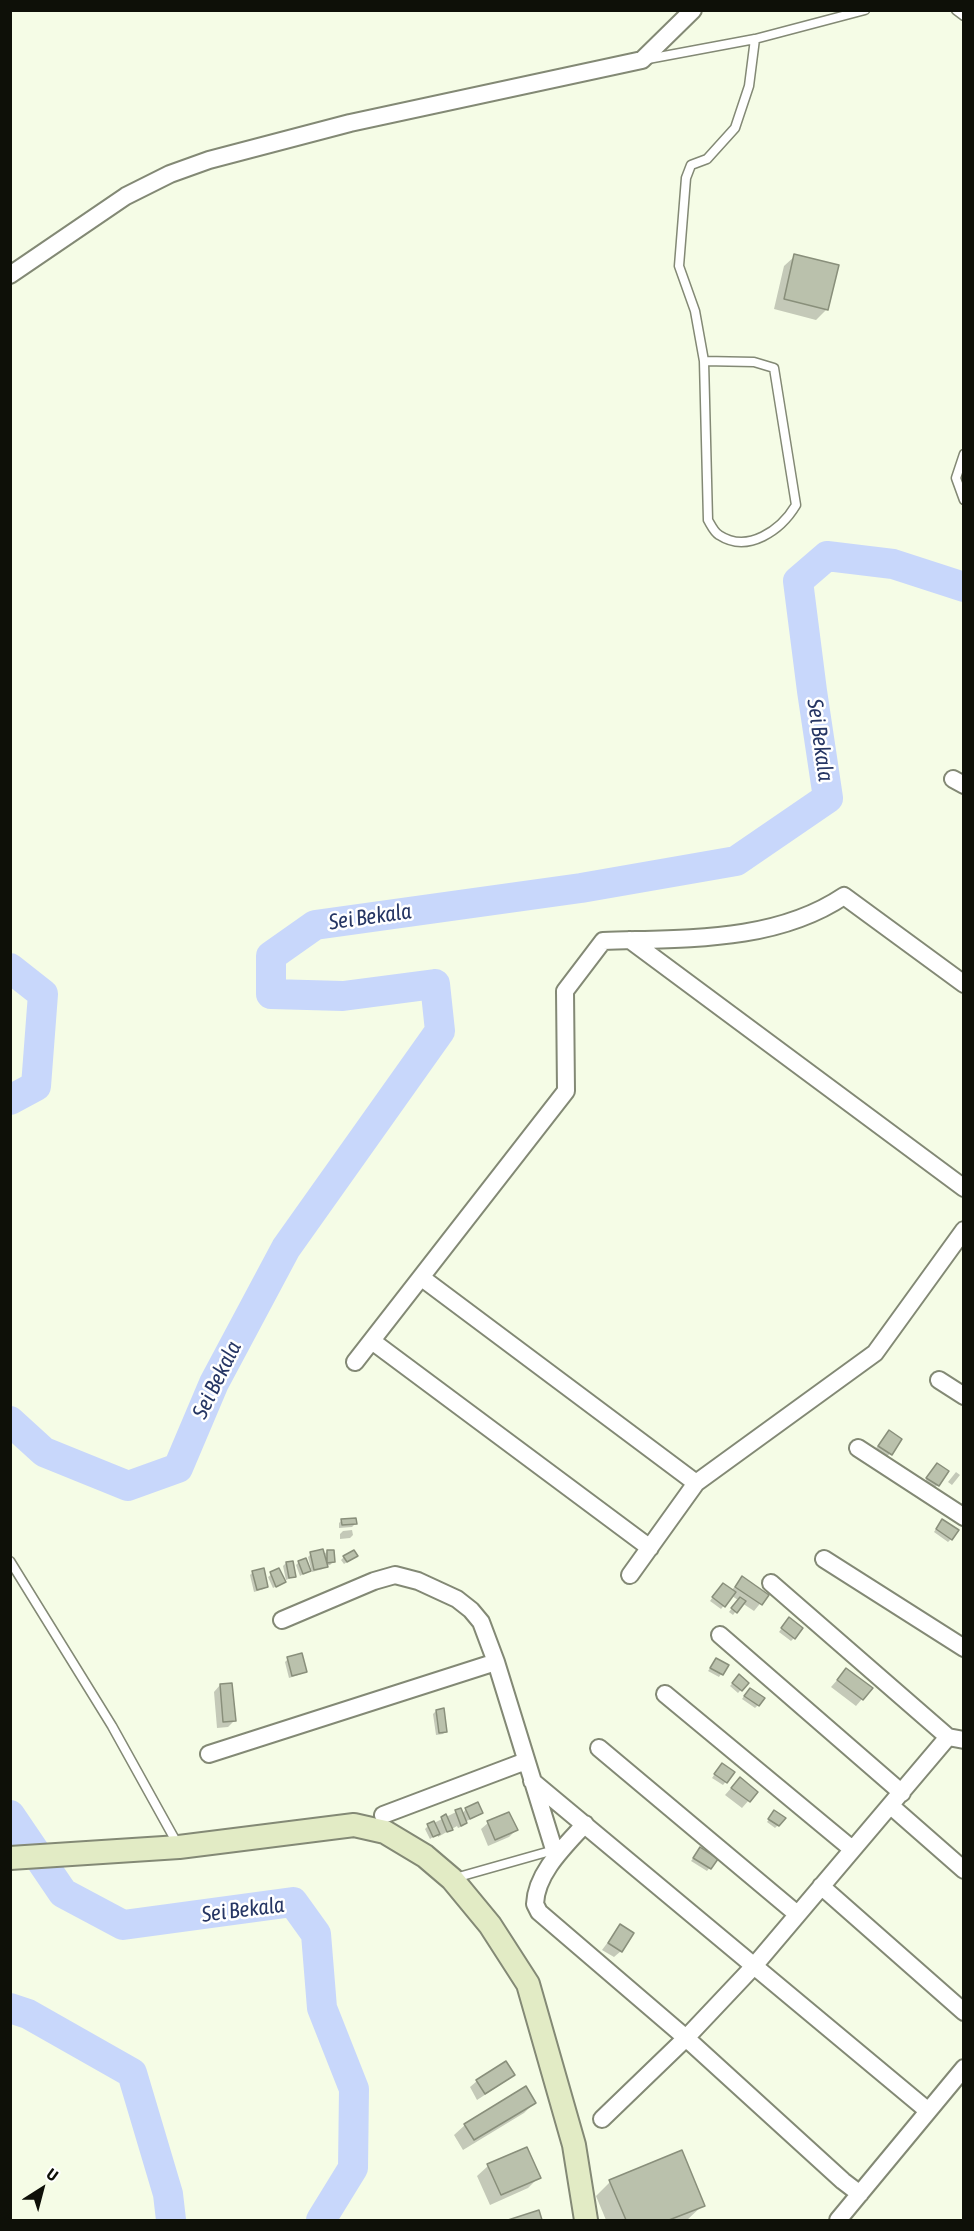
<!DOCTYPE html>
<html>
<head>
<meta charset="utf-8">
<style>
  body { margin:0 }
  #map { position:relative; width:974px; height:2231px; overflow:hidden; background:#f5fce6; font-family:"Asap Condensed",sans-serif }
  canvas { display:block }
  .frame { position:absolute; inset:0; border:12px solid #0e1008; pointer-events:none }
  .north { position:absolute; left:12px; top:2159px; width:60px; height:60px; -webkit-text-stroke:4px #fff; paint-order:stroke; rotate:36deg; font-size:16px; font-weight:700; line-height:24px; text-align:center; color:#0e1008 }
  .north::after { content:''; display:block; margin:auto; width:21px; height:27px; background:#0e1008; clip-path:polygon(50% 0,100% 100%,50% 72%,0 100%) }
</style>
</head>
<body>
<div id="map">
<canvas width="974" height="2231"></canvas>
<div class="frame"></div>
<div class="north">U</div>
</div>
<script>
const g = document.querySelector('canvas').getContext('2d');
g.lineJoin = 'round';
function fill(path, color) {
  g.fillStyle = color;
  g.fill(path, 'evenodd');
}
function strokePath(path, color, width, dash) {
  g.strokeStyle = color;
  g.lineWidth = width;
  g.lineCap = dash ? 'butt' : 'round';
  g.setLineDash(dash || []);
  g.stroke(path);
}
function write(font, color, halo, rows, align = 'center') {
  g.font = font + ' "Asap Condensed",sans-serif';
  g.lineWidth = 5;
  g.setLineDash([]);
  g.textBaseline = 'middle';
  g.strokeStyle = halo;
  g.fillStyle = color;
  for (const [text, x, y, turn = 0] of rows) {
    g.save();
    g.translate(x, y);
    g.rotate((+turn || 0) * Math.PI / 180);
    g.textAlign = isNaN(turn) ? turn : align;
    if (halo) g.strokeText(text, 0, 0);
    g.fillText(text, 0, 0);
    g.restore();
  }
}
const shadow = new Path2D(`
  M 795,256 L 827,309 L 816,320 L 774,309 L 784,266 Z
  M 889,1432 L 900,1440 L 884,1461 L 872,1453 Z
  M 934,1467 L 947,1472 L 935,1488 L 925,1481 Z
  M 956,1472 L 960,1475 L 952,1485 L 948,1482 Z
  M 342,1520 L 355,1524 L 352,1527 L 339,1528 L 339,1523 Z
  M 939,1524 L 951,1539 L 948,1542 L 934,1532 Z
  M 352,1530 L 353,1535 L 350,1538 L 340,1539 L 340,1534 L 343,1531 Z
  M 327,1551 L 333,1562 L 330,1565 L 326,1565 L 323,1569 L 312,1572 L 308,1557 L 311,1554 L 323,1556 Z
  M 356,1556 L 344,1564 L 341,1560 L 344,1557 Z
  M 299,1562 L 309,1570 L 300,1576 L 296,1565 Z
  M 286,1563 L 295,1576 L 286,1580 L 283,1566 Z
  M 278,1570 L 284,1582 L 273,1588 L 268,1577 Z
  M 253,1572 L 267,1586 L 264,1589 L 254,1592 L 250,1575 Z
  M 742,1578 L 767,1595 L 754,1611 L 742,1603 L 733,1615 L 729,1612 L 738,1600 L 732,1596 L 721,1609 L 710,1601 L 720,1587 L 731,1591 Z
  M 786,1622 L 794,1638 L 791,1641 L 779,1632 Z
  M 288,1659 L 305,1671 L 302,1674 L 289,1678 L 285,1662 Z
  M 714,1663 L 727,1666 L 719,1677 L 708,1671 Z
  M 846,1670 L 862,1699 L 856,1706 L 831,1687 Z
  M 739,1676 L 747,1683 L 738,1693 L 730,1686 Z
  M 220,1685 L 235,1720 L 228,1727 L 217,1728 L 214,1692 Z
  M 747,1692 L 758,1705 L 755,1708 L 742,1699 Z
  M 436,1711 L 446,1731 L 443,1734 L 436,1735 L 433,1714 Z
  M 719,1768 L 733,1773 L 723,1785 L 712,1778 Z
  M 733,1786 L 756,1792 L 742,1808 L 725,1795 Z
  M 466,1809 L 482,1813 L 465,1822 L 463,1826 L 458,1828 L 457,1826 L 438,1837 L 437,1834 L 430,1839 L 425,1829 L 428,1826 L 460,1810 L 462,1814 Z
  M 509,1814 L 516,1830 L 509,1837 L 488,1846 L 481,1829 L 488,1823 Z
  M 772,1815 L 778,1825 L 775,1828 L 767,1822 Z
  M 698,1852 L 716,1859 L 707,1871 L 691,1861 Z
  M 620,1926 L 621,1951 L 614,1957 L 602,1950 Z
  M 513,2075 L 506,2081 L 477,2100 L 470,2087 L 477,2081 Z
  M 526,2088 L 534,2103 L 524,2113 L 463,2150 L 454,2135 L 465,2125 Z
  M 488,2166 L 539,2177 L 528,2188 L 490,2205 L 477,2176 Z
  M 610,2182 L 703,2205 L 687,2220 L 606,2220 L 596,2196 Z`);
const river = new Path2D(`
  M 10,968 L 43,994 L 36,1086 L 10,1100
  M 10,1421 L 44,1452 L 128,1486 L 178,1468 L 214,1383 L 286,1248 L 440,1031 L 435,984 L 343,996 L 271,994 L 271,956 L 315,925 L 581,888 L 736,861 L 828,798 L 812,691 L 798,581 L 827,556 L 893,564 L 964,587
  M 10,1815 L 63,1893 L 123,1925 L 293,1902 L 316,1934 L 322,2008 L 354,2089 L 353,2168 L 321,2220
  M 10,2008 L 28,2014 L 132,2073 L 168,2194 L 171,2220`);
const building = new Path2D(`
  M 794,254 L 839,265 L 828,310 L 784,299 Z
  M 889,1430 L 902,1439 L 892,1455 L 878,1446 Z
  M 937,1463 L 949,1471 L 939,1486 L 926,1478 Z
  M 356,1518 L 357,1524 L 342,1525 L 341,1519 Z
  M 942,1519 L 959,1530 L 952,1540 L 936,1529 Z
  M 323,1549 L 328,1567 L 314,1570 L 310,1552 Z
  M 327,1550 L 334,1550 L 335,1562 L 327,1563 Z
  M 354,1550 L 358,1556 L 347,1562 L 343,1556 Z
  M 306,1558 L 311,1571 L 303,1574 L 298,1561 Z
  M 293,1561 L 296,1577 L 289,1578 L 286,1562 Z
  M 264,1568 L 268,1587 L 257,1590 L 252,1571 Z
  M 279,1568 L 286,1582 L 276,1587 L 270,1572 Z
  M 742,1576 L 769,1595 L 762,1605 L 735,1587 Z
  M 723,1583 L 736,1592 L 725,1607 L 712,1597 Z
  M 740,1597 L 746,1601 L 737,1613 L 731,1608 Z
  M 789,1617 L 803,1628 L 795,1639 L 781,1628 Z
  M 302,1653 L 307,1672 L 292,1676 L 287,1657 Z
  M 716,1658 L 729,1665 L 723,1675 L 710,1668 Z
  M 846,1668 L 873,1688 L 863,1700 L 837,1680 Z
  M 739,1674 L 749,1683 L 742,1691 L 732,1683 Z
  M 232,1683 L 236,1721 L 223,1722 L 220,1684 Z
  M 750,1688 L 765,1698 L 759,1706 L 744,1696 Z
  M 444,1708 L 447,1732 L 439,1733 L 436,1710 Z
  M 722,1763 L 735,1772 L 727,1783 L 714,1774 Z
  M 740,1777 L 758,1792 L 750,1802 L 731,1788 Z
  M 478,1802 L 483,1813 L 470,1819 L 465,1808 Z
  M 461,1808 L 467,1823 L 461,1826 L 455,1810 Z
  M 774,1810 L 786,1818 L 779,1826 L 768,1819 Z
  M 509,1812 L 518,1830 L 495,1840 L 487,1821 Z
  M 446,1814 L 453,1830 L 447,1832 L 441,1817 Z
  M 434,1821 L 440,1834 L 433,1837 L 427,1824 Z
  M 700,1847 L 718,1859 L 711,1869 L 693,1858 Z
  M 620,1924 L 634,1933 L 622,1952 L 608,1943 Z
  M 506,2061 L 515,2075 L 485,2094 L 476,2080 Z
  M 526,2086 L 536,2103 L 474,2140 L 464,2124 Z
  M 527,2147 L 541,2178 L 501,2195 L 487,2164 Z
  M 682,2150 L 705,2206 L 669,2220 L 626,2220 L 609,2180 Z
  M 539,2210 L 542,2220 L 508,2220 Z`);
const service = new Path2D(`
  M 956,10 L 964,16
  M 648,59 L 755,39 L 865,10
  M 704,361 L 754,362 L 774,368 L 796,505 C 781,530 748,554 719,535 C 714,532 711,525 708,520 L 704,361 L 695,311 L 679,266 L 686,178 L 691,165 L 707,159 L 735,128 L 749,86 L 755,39
  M 964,454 L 956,478 L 964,500
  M 10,1561 L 112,1726 L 178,1845
  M 455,1878 L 554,1850`);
const minor = new Path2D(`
  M 10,275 L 126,196 L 170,174 L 209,160 L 350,123 L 642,60 L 693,10
  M 953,779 L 964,785
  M 630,940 L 964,1188
  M 422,1278 L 696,1483
  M 372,1341 L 650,1548
  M 355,1362 L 566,1091 L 565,991 L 603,941 C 683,938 774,943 844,896 L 964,984
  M 939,1380 L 964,1396
  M 858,1448 L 964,1517
  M 824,1559 L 964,1648
  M 630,1575 L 696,1483 L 875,1353 L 964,1230
  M 771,1583 L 948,1737
  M 282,1620 L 374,1581 L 395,1575 L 418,1581 L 457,1599 L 471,1610 L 481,1622 L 496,1662 L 556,1856
  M 720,1635 L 902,1793
  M 665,1694 L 852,1849
  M 599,1748 L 797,1914
  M 209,1754 L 496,1662
  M 532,1781 L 927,2110
  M 891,1806 L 964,1870
  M 383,1815 L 526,1761
  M 585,1824 C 565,1846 536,1873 535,1904 L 539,1912 L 686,2038 L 843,2181 L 860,2194
  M 821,1886 L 964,2012
  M 602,2119 L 686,2038 L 754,1966 L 948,1737 L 964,1740
  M 838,2220 L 964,2068`);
const secondary = new Path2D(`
  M 10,1858 L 179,1847 L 354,1825 L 385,1832 L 425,1856 L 452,1879 L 490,1925 L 528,1984 L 574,2145 L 586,2220`);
const waterNames = [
  ["Sei Bekala",820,740,82],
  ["Sei Bekala",370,917,-8],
  ["Sei Bekala",217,1380,-64],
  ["Sei Bekala",243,1910,-7]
];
fill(shadow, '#0003');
strokePath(river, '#c8d7fb', 30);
fill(building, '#bac1ac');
strokePath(building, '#898f7b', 1.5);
strokePath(service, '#838975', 11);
strokePath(minor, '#838975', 20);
strokePath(secondary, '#838975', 26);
strokePath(service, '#fff', 8);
strokePath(minor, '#fff', 16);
strokePath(secondary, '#e2ebc5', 22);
write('italic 22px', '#263664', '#fff', waterNames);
</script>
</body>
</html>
